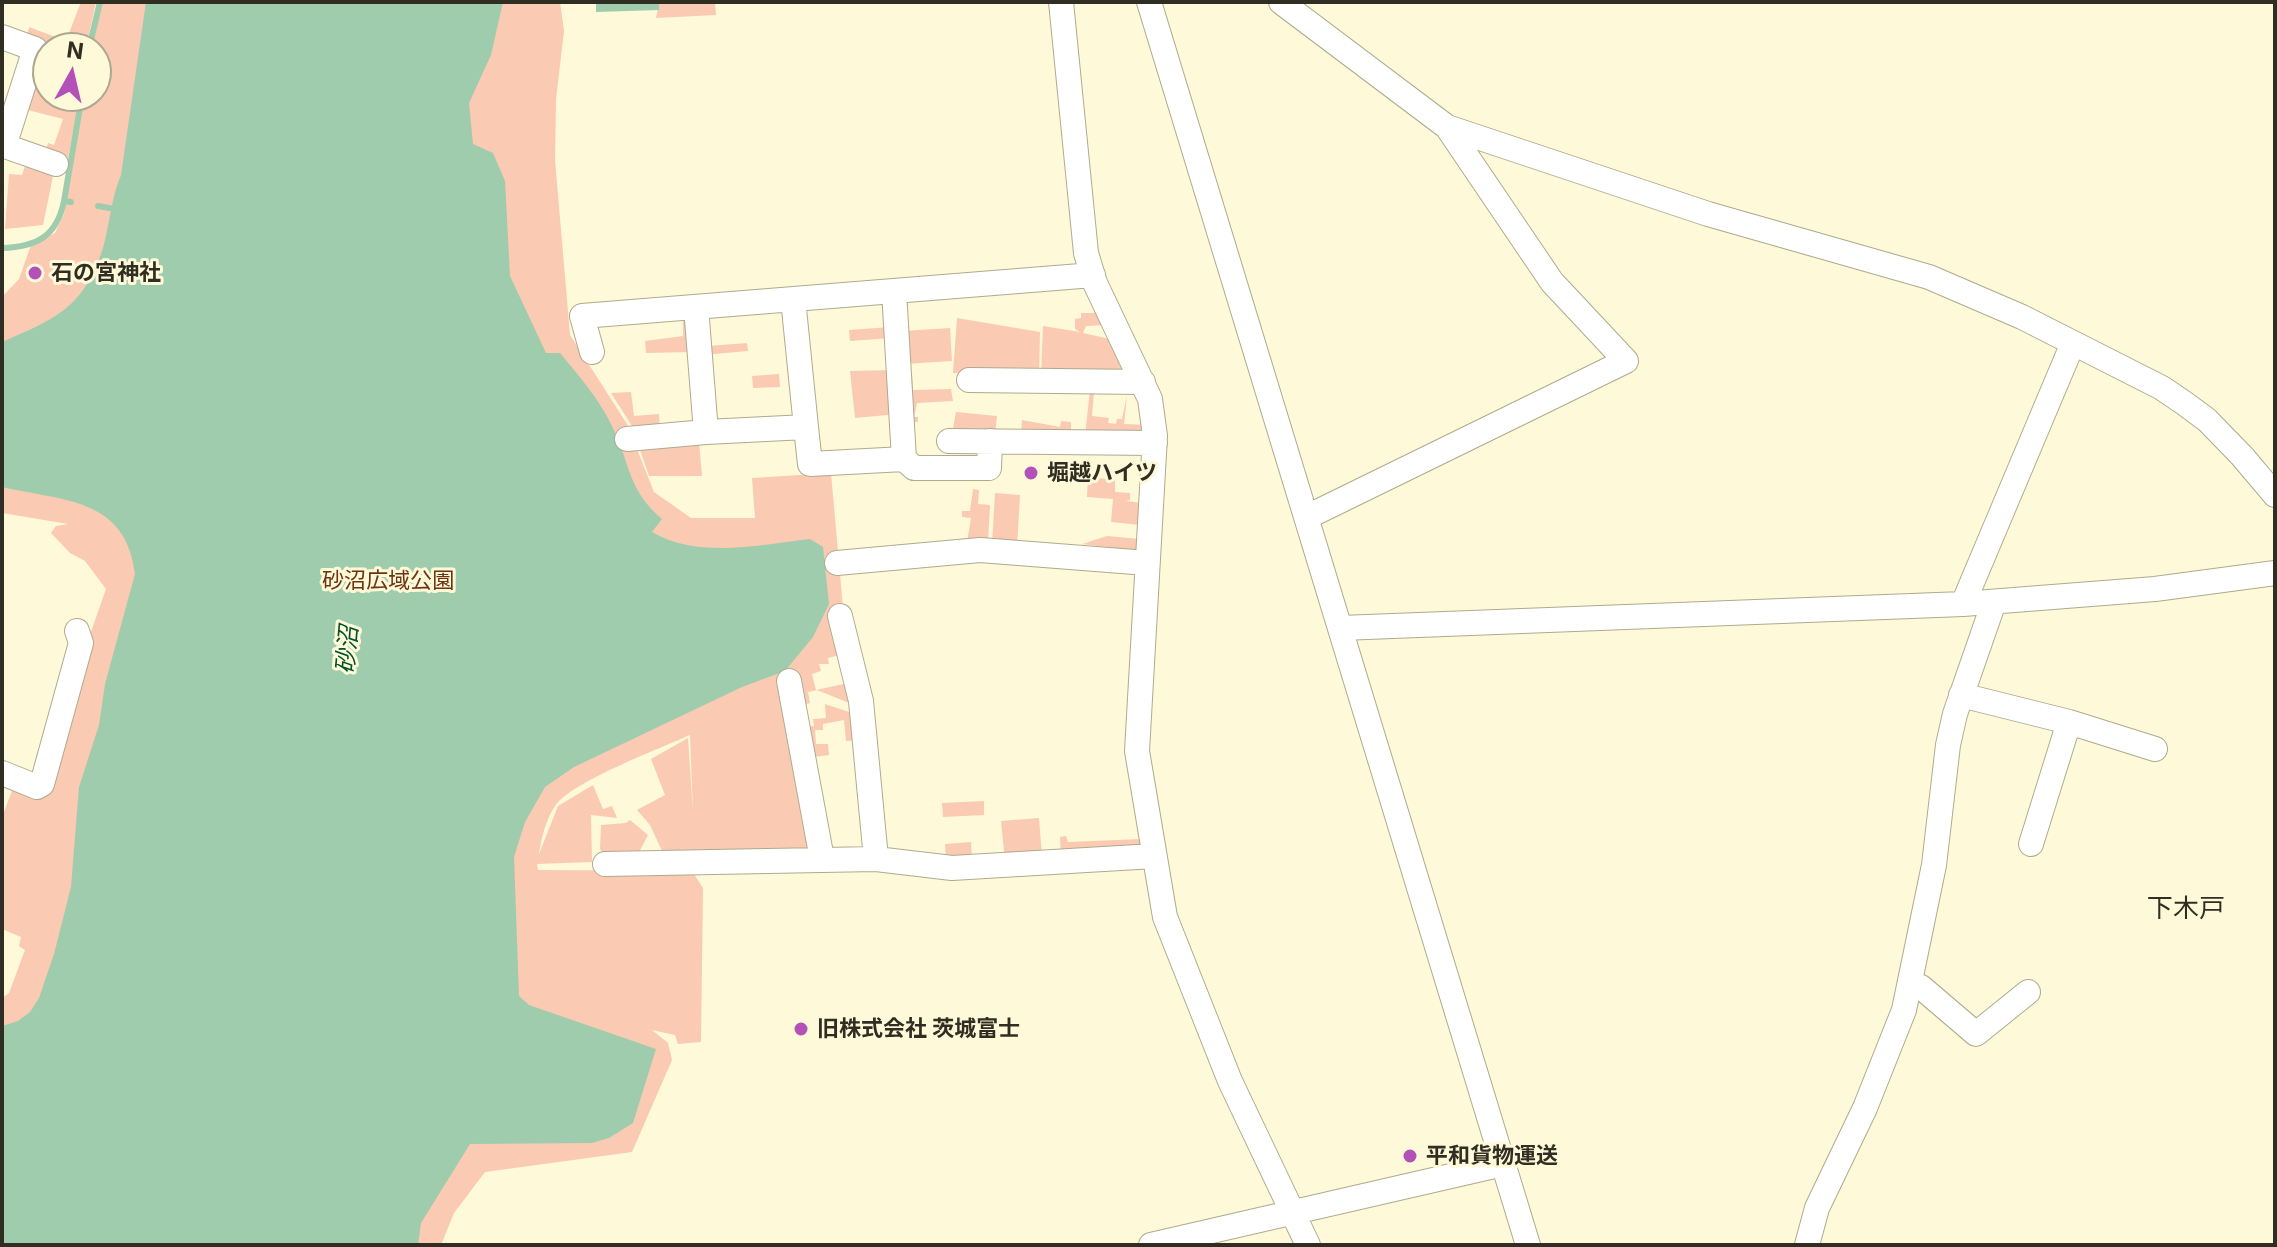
<!DOCTYPE html>
<html>
<head>
<meta charset="utf-8">
<style>
  body { margin:0 }
  #map { position:relative; width:2277px; height:1247px; overflow:hidden; background:#fef9d9; font-family:Inter,sans-serif }
  canvas { display:block }
  .frame { position:absolute; inset:0; border:4px solid #302e22; pointer-events:none }
  .north { position:absolute; left:32px; top:32px; width:80px; height:80px; box-sizing:border-box; background:#fef9d9; border:2px solid #aca890; border-radius:50%; rotate:8deg; font-size:22px; font-weight:700; line-height:32px; text-align:center; color:#302e22 }
  .north::after { content:''; display:block; margin:auto; width:28px; height:36px; background:#b351b9; clip-path:polygon(50% 0,100% 100%,50% 72%,0 100%) }
</style>
</head>
<body>
<div id="map">
<canvas width="2277" height="1247"></canvas>
<div class="frame"></div>
<div class="north">N</div>
</div>
<script>
const g = document.querySelector('canvas').getContext('2d');
g.lineJoin = 'round';
function fill(path, color) {
  g.fillStyle = color;
  g.fill(path, 'evenodd');
}
function strokePath(path, color, width, dash) {
  g.strokeStyle = color;
  g.lineWidth = width;
  g.lineCap = dash ? 'butt' : 'round';
  g.setLineDash(dash || []);
  g.stroke(path);
}
function write(font, color, halo, rows, align = 'center') {
  g.font = font + ' Inter,"Noto Sans JP",sans-serif';
  g.lineWidth = 6;
  g.setLineDash([]);
  g.textBaseline = 'middle';
  g.strokeStyle = halo;
  g.fillStyle = color;
  for (const [text, x, y, turn = 0] of rows) {
    g.save();
    g.translate(x, y);
    g.rotate((+turn || 0) * Math.PI / 180);
    g.textAlign = isNaN(turn) ? turn : align;
    if (halo) g.strokeText(text, 0, 0);
    g.fillText(text, 0, 0);
    g.restore();
  }
}
const green = new Path2D(`
  M 81,2 L 96,2 L 86,48 L 59,48 L 27,37 L 29,27 L 66,41 Z
  M 102,2 L 560,2 L 564,31 L 556,99 L 555,160 L 570,335 L 627,424 L 654,492 L 691,518 L 755,518 L 752,478 L 831,473 L 847,653 L 828,658 L 829,664 L 819,664 L 821,671 L 812,674 L 816,690 L 848,683 L 859,707 L 817,690 L 808,692 L 810,703 L 799,706 L 819,856 L 690,857 L 689,849 L 679,857 L 663,853 L 650,825 L 637,810 L 665,795 L 651,759 L 688,738 L 693,812 L 690,735 C 659,749 573,781 555,806 C 546,819 541,839 539,854 L 558,806 L 593,785 L 603,809 L 612,806 L 617,818 L 591,815 L 592,862 L 537,864 L 538,870 L 692,871 L 703,888 L 701,1042 L 678,1044 L 675,1035 L 652,1030 L 668,1043 L 672,1060 L 632,1152 L 485,1172 L 454,1213 L 441,1245 L 2,1245 L 2,998 L 9,993 L 25,950 L 19,946 L 21,937 L 2,929 L 2,817 L 15,783 L 36,789 L 106,589 L 85,561 L 70,553 L 51,533 L 56,526 L 68,524 L 2,513 L 2,297 L 19,279 L 31,245 L 55,233 L 64,214 L 83,96 L 96,96 L 96,48 L 91,48 Z
  M 659,2 L 715,2 L 716,15 L 656,18 Z
  M 33,84 L 48,89 L 48,96 L 80,96 L 67,163 L 45,154 L 48,143 L 54,145 L 63,119 L 24,109 Z
  M 27,160 L 45,167 L 53,176 L 43,225 L 5,229 L 9,174 L 22,175 Z
  M 1094,303 L 1106,325 L 1086,326 L 1083,333 L 1114,340 L 1129,373 L 1041,376 L 1043,326 L 1080,332 L 1075,329 L 1075,319 L 1081,318 L 1081,313 L 1094,313 Z
  M 683,316 L 690,322 L 691,352 L 646,353 L 645,341 L 683,336 Z
  M 957,318 L 1040,332 L 1039,377 L 953,373 Z
  M 890,327 L 891,338 L 850,341 L 849,330 Z
  M 950,328 L 952,361 L 905,364 L 903,331 Z
  M 747,343 L 748,351 L 703,355 L 708,346 Z
  M 894,370 L 898,414 L 855,418 L 850,371 Z
  M 906,373 L 912,373 L 913,390 L 951,389 L 953,401 L 917,403 L 914,417 L 918,417 L 918,422 L 911,422 Z
  M 779,374 L 780,387 L 753,388 L 752,376 Z
  M 1090,391 L 1094,392 L 1092,416 L 1109,418 L 1108,423 L 1116,424 L 1117,419 L 1122,419 L 1127,395 L 1124,424 L 1148,425 L 1140,437 L 1085,435 Z
  M 631,392 L 634,416 L 659,414 L 660,431 L 632,426 L 611,393 Z
  M 956,412 L 997,416 L 995,435 L 952,434 Z
  M 1022,420 L 1060,427 L 1061,421 L 1071,422 L 1071,431 L 1021,434 Z
  M 699,442 L 702,476 L 649,476 L 639,447 Z
  M 1088,477 L 1115,480 L 1115,492 L 1130,493 L 1130,500 L 1126,501 L 1142,503 L 1140,525 L 1111,522 L 1113,499 L 1087,497 Z
  M 973,489 L 979,490 L 978,504 L 990,505 L 988,542 L 967,542 L 971,518 L 962,517 L 962,511 L 970,511 Z
  M 995,493 L 1020,495 L 1017,547 L 992,545 Z
  M 1107,536 L 1140,539 L 1139,551 L 1082,544 Z
  M 825,704 L 861,716 L 862,740 L 846,741 L 844,720 L 823,724 L 823,730 L 815,730 L 816,744 L 828,744 L 829,755 L 805,758 L 801,728 L 814,726 L 813,719 L 826,718 Z
  M 984,801 L 984,815 L 943,817 L 942,803 Z
  M 1039,818 L 1042,857 L 1005,861 L 1001,821 Z
  M 630,820 L 648,835 L 636,858 L 605,857 L 600,849 L 601,825 L 626,823 Z
  M 1066,836 L 1068,842 L 1142,839 L 1143,849 L 1061,856 L 1060,837 Z
  M 971,842 L 972,859 L 946,860 L 945,844 Z`);
const water = new Path2D(`
  M 146,2 L 503,2 L 491,55 L 469,103 L 473,144 L 493,153 L 505,181 L 510,276 L 546,353 L 560,353 C 579,376 599,399 612,426 C 631,465 627,489 662,519 L 652,532 C 698,559 759,545 810,539 L 823,547 L 829,604 L 813,637 L 785,671 L 742,687 L 574,767 L 545,787 L 525,822 L 514,857 L 519,996 L 529,1005 L 656,1049 L 633,1123 L 609,1138 L 592,1143 L 470,1144 L 421,1223 L 418,1245 L 2,1245 L 2,1026 L 18,1021 L 30,1012 L 39,998 L 54,954 L 71,887 L 79,787 L 99,725 L 105,684 L 135,574 C 126,497 62,501 2,487 L 2,342 C 55,319 84,308 103,248 C 110,223 111,199 121,175 Z
  M 596,2 L 659,2 L 659,10 L 596,12 Z`);
const stream = new Path2D(`
  M 89,48 L 100,2
  M 64,201 L 82,96
  M 98,206 L 110,208
  M 2,248 C 37,247 57,236 64,201 L 71,202`);
const minor = new Path2D(`
  M 1061,2 L 1086,253 L 1095,283 L 1150,399 L 1155,436 L 1137,751 L 1165,917 L 1230,1081 L 1308,1245
  M 1149,2 L 1528,1245
  M 1281,2 L 1447,127 L 1708,214 L 1929,277 L 2022,317 L 2162,388 L 2184,403 L 2207,420 L 2242,456 L 2275,495
  M 2,37 L 35,49 L 4,146
  M 2,145 L 56,164
  M 894,291 L 904,459
  M 592,352 L 582,316 L 1093,275
  M 969,380 L 1143,382
  M 806,427 L 810,464 L 904,459 L 914,468 L 989,468 L 990,441
  M 706,432 L 806,427 L 793,299
  M 627,439 L 706,432 L 696,307
  M 949,441 L 1155,443
  M 1307,517 L 1626,361 L 1552,282 L 1447,127
  M 837,563 L 980,550 L 1147,563
  M 1963,604 L 2073,343
  M 840,616 L 861,701 L 876,859
  M 1341,628 L 1963,604 L 2155,589 L 2275,573
  M 789,681 L 822,859
  M 1961,695 L 2069,722 L 2155,749
  M 2,773 L 37,787 L 42,784 L 81,643 L 77,631
  M 2031,844 L 2069,722
  M 605,864 L 876,859 L 952,868 L 1154,856
  M 1910,983 L 1921,987 L 1976,1034 L 2028,992
  M 1151,1245 L 1503,1164
  M 1807,1245 L 1817,1208 L 1865,1108 L 1904,1010 L 1934,865 L 1948,745 L 1955,714 L 1994,602`);
const markers = [
  [35,273,8,"#b351b9"],
  [1031,473,8,"#b351b9"],
  [801,1029,8,"#b351b9"],
  [1410,1156,8,"#b351b9"]
];
const poiNames = [
  ["石の宮神社",51,273],
  ["堀越ハイツ",1047,473],
  ["旧株式会社 茨城富士",817,1029],
  ["平和貨物運送",1426,1156]
];
const parkNames = [
  ["砂沼広域公園",388,581]
];
const waterNames = [
  ["砂沼",348,650,-85]
];
const quarterNames = [
  ["下木戸",2186,909]
];
fill(green, '#facab3');
fill(water, '#9fccad');
strokePath(stream, '#9fccad', 6);
strokePath(minor, '#afaa8d', 26);
strokePath(minor, '#fff', 24);
for (const [x, y, r, color] of markers) {
  const dot = new Path2D();
  dot.arc(x, y, r, 0, 2 * Math.PI);
  g.fillStyle = color;
  g.fill(dot);
  strokePath(dot, '#fef9d9', 3);
}
write('bold 22px', '#302e22', '#fef9d9', poiNames, 'left');
write('22px', '#6e3312', '#fef9d9', parkNames);
write('italic 24px', '#03522c', '#fef9d9', waterNames);
write('26px', '#302e22', '#fef9d9', quarterNames);
</script>
</body>
</html>
